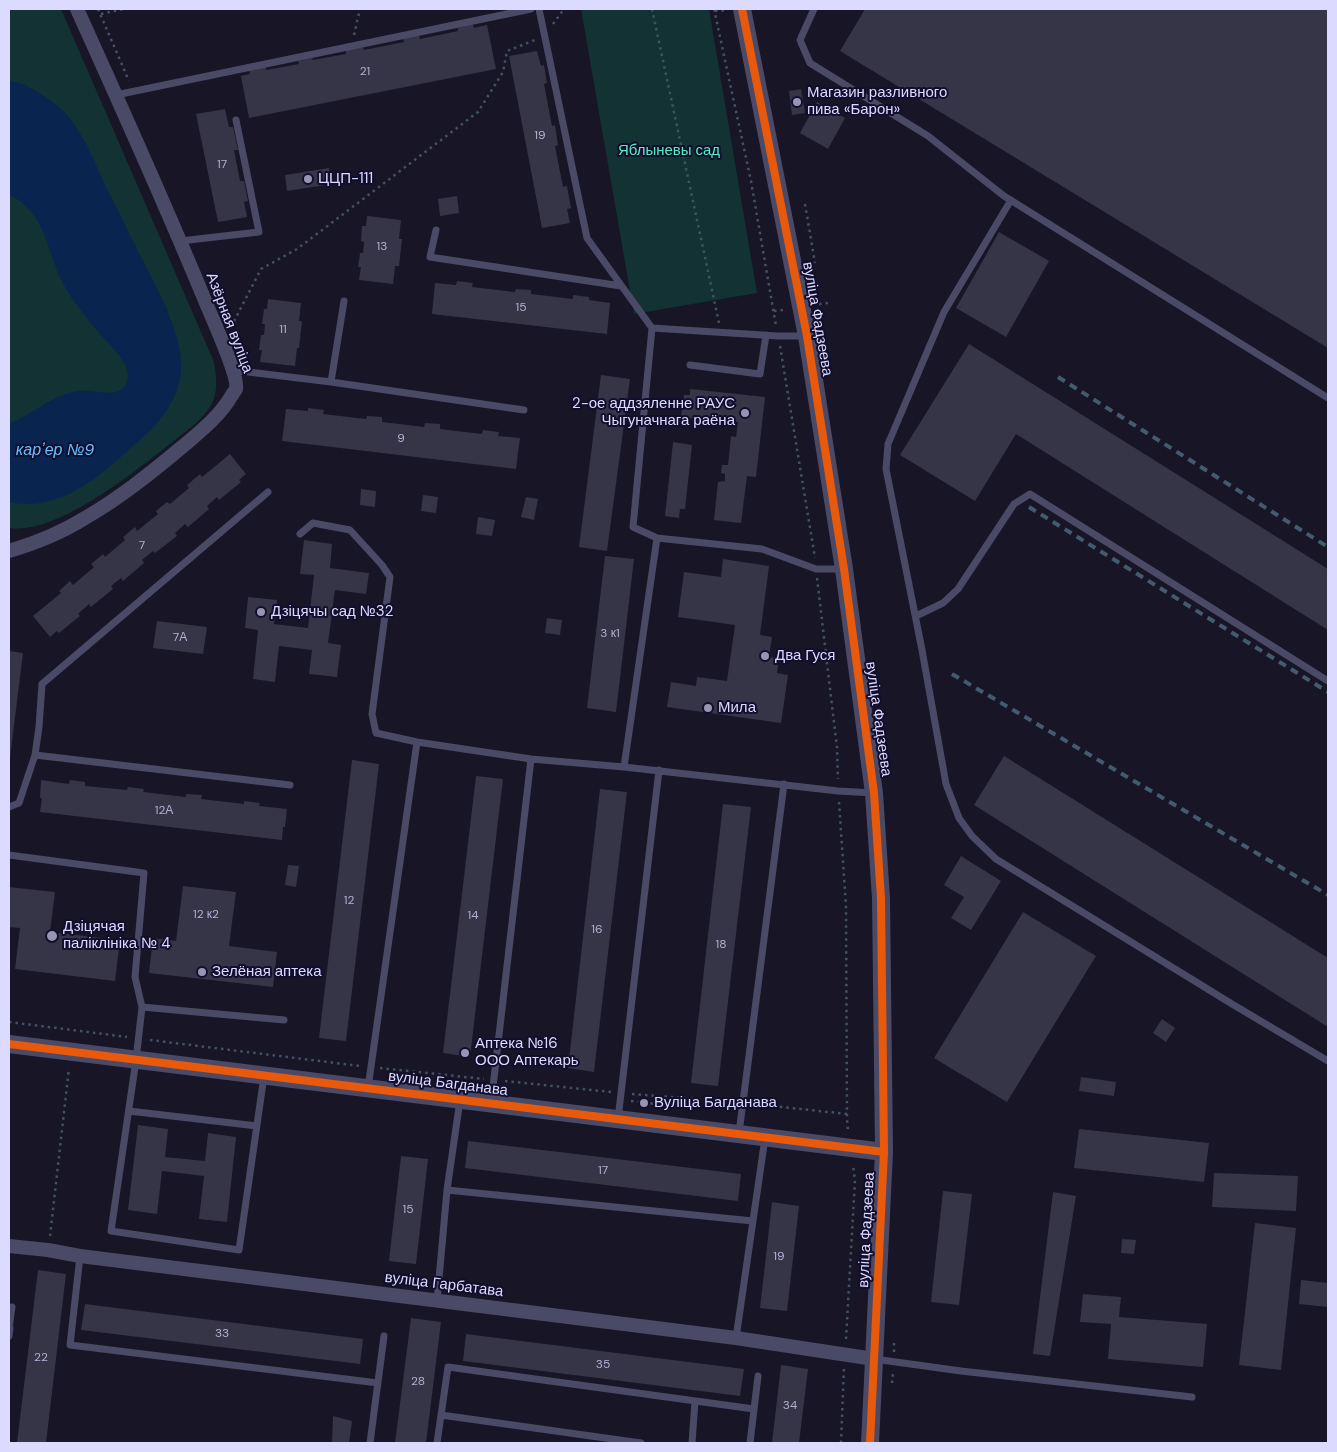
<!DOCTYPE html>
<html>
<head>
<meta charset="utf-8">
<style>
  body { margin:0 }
  #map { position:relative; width:1337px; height:1452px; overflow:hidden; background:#171526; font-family:"DM Sans",sans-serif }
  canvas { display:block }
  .frame { position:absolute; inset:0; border:10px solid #dddaff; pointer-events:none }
</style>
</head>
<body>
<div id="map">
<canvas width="1337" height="1452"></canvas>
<div class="frame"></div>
</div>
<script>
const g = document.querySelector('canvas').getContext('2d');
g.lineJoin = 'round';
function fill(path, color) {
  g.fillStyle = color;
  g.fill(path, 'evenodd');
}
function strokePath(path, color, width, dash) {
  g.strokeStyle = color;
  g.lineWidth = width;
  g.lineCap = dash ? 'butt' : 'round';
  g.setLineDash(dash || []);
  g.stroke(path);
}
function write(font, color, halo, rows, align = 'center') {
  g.font = font + ' "DM Sans",sans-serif';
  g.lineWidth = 4;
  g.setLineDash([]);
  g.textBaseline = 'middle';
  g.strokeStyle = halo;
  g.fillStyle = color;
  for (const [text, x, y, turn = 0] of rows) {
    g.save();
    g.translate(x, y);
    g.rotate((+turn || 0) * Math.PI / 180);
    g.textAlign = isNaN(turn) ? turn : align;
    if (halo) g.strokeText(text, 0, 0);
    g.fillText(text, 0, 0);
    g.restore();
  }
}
const green = new Path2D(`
  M 9,9 L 61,9 L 214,362 C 219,392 217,404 194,425 C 152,457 63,536 9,528 Z
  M 581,9 L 709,9 L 757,293 L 634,314 Z`);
const water = new Path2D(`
  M 9,81 C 15,82 22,83 27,86 C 37,91 57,104 64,112 C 85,134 95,164 108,191 C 118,210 127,229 137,249 C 153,281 183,332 181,368 C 180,393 167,413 150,431 C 109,466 68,514 9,502 L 9,424 C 33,414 51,396 77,391 C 91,389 116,399 125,386 C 137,369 111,346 101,335 C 92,325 84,315 77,305 C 68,293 60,279 55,265 C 44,234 40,211 9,194 Z`);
const building = new Path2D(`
  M 865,9 L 1328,9 L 1328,348 L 840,51 Z
  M 473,24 L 474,28 L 487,25 L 496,69 L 249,118 L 241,76 L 250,74 L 249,70 L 266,67 L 266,70 L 299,64 L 298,61 L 312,58 L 313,60 L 346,54 L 346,50 L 363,47 L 364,50 L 404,42 L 403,38 L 419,35 L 420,39 L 458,31 L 458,28 Z
  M 537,51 L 541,66 L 544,65 L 547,83 L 544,84 L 552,126 L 555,125 L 558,145 L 555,146 L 563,187 L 567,186 L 571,208 L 567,209 L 570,223 L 542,228 L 509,56 Z
  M 801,89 L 805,113 L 792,115 L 789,91 Z
  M 817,102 L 845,118 L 828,149 L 800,133 Z
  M 225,109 L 229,127 L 233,127 L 238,150 L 234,150 L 240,181 L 244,181 L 248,201 L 244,202 L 247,217 L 218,222 L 196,114 Z
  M 329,168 L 332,184 L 287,191 L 285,175 Z
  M 457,196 L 459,213 L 440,216 L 438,199 Z
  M 367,216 L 401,220 L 399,239 L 402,239 L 399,266 L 395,266 L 393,284 L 359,280 L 361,267 L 358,267 L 360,253 L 363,253 L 364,242 L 361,241 L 362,226 L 366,226 Z
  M 999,232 L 1049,261 L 1006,337 L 956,308 Z
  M 457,281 L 473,283 L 472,287 L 515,292 L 516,289 L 531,290 L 531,294 L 573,299 L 573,295 L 589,297 L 589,300 L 610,303 L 607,334 L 432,314 L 435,283 L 456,285 Z
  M 268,299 L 301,303 L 299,321 L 302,321 L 299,348 L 297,348 L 295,366 L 260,362 L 262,350 L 259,350 L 261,335 L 264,335 L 265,324 L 262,324 L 264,309 L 267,309 Z
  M 969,344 L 1328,569 L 1328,630 L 1016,434 L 975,501 L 900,455 Z
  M 601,375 L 630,379 L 607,551 L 579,547 Z
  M 690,389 L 765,397 L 756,477 L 747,476 L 741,523 L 714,520 L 718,482 L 725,481 L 725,474 L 721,473 L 722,465 L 728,465 L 731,436 L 736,437 L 738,422 L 725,421 L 724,425 L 716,424 L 716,420 L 681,417 L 684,395 L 690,395 Z
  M 308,408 L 324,410 L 323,414 L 366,419 L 367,416 L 382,417 L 382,422 L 424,427 L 425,423 L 440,424 L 440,429 L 482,434 L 483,430 L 499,432 L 498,436 L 520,438 L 516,469 L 282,441 L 286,409 L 308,411 Z
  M 673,442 L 692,445 L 685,509 L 680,509 L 679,518 L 665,516 Z
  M 230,454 L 246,474 L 239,480 L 241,482 L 219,500 L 217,497 L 207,506 L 209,509 L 188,527 L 185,524 L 175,533 L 177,536 L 155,553 L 153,551 L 142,560 L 144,563 L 123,581 L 121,578 L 111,586 L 113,589 L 91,607 L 89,604 L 78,614 L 80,616 L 59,633 L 57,631 L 50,637 L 33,616 L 61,593 L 59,591 L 70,581 L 73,585 L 94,567 L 91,564 L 103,554 L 105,557 L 125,540 L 123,537 L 135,527 L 137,531 L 158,514 L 156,511 L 167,502 L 170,504 L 189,488 L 187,485 L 200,474 L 202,477 Z
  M 361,489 L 376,491 L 375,507 L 360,505 Z
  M 423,495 L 438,497 L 436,513 L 421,511 Z
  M 526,497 L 538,499 L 534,520 L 521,517 Z
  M 478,517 L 495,520 L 492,536 L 476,534 Z
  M 304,540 L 332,544 L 330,568 L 369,573 L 366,594 L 335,590 L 328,643 L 341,645 L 337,677 L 309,674 L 312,650 L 279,646 L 275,682 L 253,679 L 258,630 L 245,628 L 248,597 L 277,600 L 274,624 L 308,628 L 314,575 L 300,574 Z
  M 605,556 L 634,559 L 616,712 L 587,708 Z
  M 723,559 L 769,566 L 760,635 L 772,637 L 769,657 L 779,658 L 777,673 L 788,675 L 781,723 L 667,707 L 671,682 L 696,686 L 697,677 L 727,681 L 735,625 L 678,617 L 684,572 L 721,577 Z
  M 547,618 L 562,620 L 560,635 L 545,633 Z
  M 157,621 L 207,627 L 203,654 L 153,648 Z
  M 9,651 L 23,653 L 10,758 L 9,758 Z
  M 1004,756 L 1328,958 L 1328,1027 L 974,805 Z
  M 352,760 L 379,764 L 346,1041 L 319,1038 Z
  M 476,776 L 503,779 L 470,1057 L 443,1053 Z
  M 41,780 L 69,784 L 70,780 L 85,782 L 85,786 L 127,790 L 128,787 L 144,789 L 143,792 L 186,797 L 186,794 L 202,795 L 201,799 L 244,804 L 244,801 L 260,803 L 259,806 L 287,809 L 285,827 L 283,827 L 282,840 L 40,812 L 42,798 L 40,798 Z
  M 600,789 L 627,792 L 594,1072 L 568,1068 Z
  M 723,804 L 751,807 L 718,1086 L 691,1083 Z
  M 961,856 L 1001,881 L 971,930 L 951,918 L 964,897 L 944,885 Z
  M 288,865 L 299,866 L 296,887 L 285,885 Z
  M 183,886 L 236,892 L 229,946 L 277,952 L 273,987 L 149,973 L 153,938 L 176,941 Z
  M 9,887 L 55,892 L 50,932 L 120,940 L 115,981 L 15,969 L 20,928 L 9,927 Z
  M 1023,912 L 1096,956 L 1007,1102 L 934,1058 Z
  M 1162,1019 L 1175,1028 L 1166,1042 L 1153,1033 Z
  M 1081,1077 L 1116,1082 L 1114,1096 L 1079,1091 Z
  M 138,1125 L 168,1129 L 165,1157 L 205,1161 L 208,1133 L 236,1137 L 227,1222 L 199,1219 L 204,1176 L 162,1171 L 157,1214 L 128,1210 Z
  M 1079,1129 L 1209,1143 L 1204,1182 L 1074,1168 Z
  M 468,1141 L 741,1174 L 738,1201 L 465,1168 Z
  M 401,1156 L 428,1159 L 416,1264 L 389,1261 Z
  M 1214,1173 L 1298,1176 L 1296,1211 L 1212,1207 Z
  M 943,1191 L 972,1194 L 959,1305 L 931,1302 Z
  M 1053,1192 L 1076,1196 L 1050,1356 L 1033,1354 Z
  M 772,1202 L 799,1206 L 787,1311 L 760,1308 Z
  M 1255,1223 L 1296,1228 L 1281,1370 L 1239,1365 Z
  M 1122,1239 L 1136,1240 L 1134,1254 L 1121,1253 Z
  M 38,1270 L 66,1274 L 46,1443 L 17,1443 Z
  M 1301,1280 L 1328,1283 L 1328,1307 L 1299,1304 Z
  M 1083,1294 L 1121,1297 L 1119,1317 L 1207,1324 L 1203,1367 L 1108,1359 L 1111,1324 L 1080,1322 Z
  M 85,1304 L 363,1339 L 360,1364 L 81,1330 Z
  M 411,1318 L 441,1322 L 426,1443 L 395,1443 Z
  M 466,1334 L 744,1369 L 740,1396 L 463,1361 Z
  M 781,1365 L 808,1369 L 799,1443 L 772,1443 Z
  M 333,1416 L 352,1421 L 349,1443 L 332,1443 Z`);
const path = new Path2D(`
  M 98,9 L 129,81
  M 652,9 L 719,323
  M 714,9 L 751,181 L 776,326
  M 715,11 L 727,10
  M 101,14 L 124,9
  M 553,24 L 564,9
  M 354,35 L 360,9
  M 805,204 L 815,263
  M 819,304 L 828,303
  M 774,311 L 784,310
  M 231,327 L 261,269 L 297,249 L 478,112 L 503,72 L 507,51 L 535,40
  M 780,346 L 815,558
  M 817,578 L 837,748 L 838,779
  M 839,802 L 846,906 L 847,1119 L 848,1131
  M 9,1022 L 127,1037
  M 150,1040 L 360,1066
  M 380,1068 L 484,1079
  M 505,1081 L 611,1092
  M 632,1094 L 733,1102
  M 631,1101 L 672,1106
  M 754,1104 L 847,1114
  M 50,1236 L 69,1068
  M 846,1339 L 855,1180 L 853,1165
  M 894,1352 L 894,1342
  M 892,1383 L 893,1372
  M 841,1443 L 844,1367`);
const service = new Path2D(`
  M 539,9 L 587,238 L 652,328
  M 814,9 L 800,40 L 810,63 L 928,136 L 1004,196 L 1328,398
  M 116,95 L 531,9
  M 1011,200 L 944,312 L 888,444 L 886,469 L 922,650 L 946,784 L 959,818 L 972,836 L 996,859 L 1232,1004 L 1328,1061
  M 436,230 L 430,257 L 621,286
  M 180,241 L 259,232 L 236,120
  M 690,365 L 760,374 L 766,335
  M 232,370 L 331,382 L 524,410
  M 331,382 L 344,301
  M 300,534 L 313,523 L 350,530 L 382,565 L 390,577 L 372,714 L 376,733 L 417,742 L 531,759 L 624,767 L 838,791 L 874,793
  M 657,538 L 633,527 L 652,328 L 778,336 L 806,336
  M 916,616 L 943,603 L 958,589 L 1014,504 L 1030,494 L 1328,681
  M 35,755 L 290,785
  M 624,767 L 657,538 L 762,549 L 816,569 L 844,569
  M 9,807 L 19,803 L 35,755 L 39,727 L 42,684 L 268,492
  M 9,855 L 144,873 L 135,977 L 142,1007
  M 264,1076 L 239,1250 L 111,1231 L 136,1060 L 142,1007 L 284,1020
  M 368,1088 L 417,742
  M 491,1104 L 531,759
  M 129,1111 L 257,1126
  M 618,1119 L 659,770
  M 739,1133 L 784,784
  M 447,1190 L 753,1221
  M 80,1256 L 70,1345 L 378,1383
  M 437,1301 L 447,1190 L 460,1100
  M 9,1328 L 12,1307
  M 9,1336 L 10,1328
  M 736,1338 L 765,1138
  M 874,1359 L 961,1371 L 1192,1397
  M 441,1415 L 641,1443
  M 370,1443 L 384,1336
  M 437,1443 L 448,1367 L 754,1409
  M 692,1443 L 695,1401
  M 750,1443 L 758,1376`);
const minor = new Path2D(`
  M 9,551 C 36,543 61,533 85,518 C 120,498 152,472 182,447 C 201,431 220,416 232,395 C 233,393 235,391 236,389 C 239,376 212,318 206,303 C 165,204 121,106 77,9
  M 9,1246 L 48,1250 L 80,1256 L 736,1338 L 874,1359`);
const tertiary = new Path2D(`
  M 742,9 L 807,336 L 844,569 L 874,793 L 881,898 L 884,1152 L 870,1443
  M 9,1044 L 884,1152`);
const rail = new Path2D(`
  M 1058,377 L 1328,547
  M 1029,507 L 1328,692
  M 952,674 L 1328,895`);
const cycleway = new Path2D(`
  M 742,9 L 807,336 L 844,569 L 874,793 L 881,898 L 884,1152 L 870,1443
  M 9,1044 L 884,1152`);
const markers = [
  [797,102,5,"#9895b3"],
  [308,179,5,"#9895b3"],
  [745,413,5,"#9895b3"],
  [261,612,5,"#9895b3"],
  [765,656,5,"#9895b3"],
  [708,708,5,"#9895b3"],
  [52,936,6,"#9895b3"],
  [202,972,5,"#9895b3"],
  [465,1053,5,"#9895b3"],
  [644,1103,5,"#9895b3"]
];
const numberNames = [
  ["21",365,72],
  ["19",540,136],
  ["17",222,165],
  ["13",382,247],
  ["15",521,308],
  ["11",283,330],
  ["9",401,439],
  ["7",142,546],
  ["3 к1",610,634],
  ["7А",180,638],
  ["12А",164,811],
  ["12",349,901],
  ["12 к2",206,915],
  ["14",473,916],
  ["16",597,930],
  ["18",721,945],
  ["17",603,1171],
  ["15",408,1210],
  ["19",779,1257],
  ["33",222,1334],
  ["22",41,1358],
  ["35",603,1365],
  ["28",418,1382],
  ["34",790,1406]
];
const poiNames = [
  ["Магазин разливного",807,93],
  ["пива «Барон»",807,110],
  ["ЦЦП-111",318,179],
  ["2-ое аддзяленне РАУС",735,404,"right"],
  ["Чыгуначнага раёна",735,421,"right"],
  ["Дзіцячы сад №32",271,612],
  ["Два Гуся",775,656],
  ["Мила",718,708],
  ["Дзіцячая",63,927],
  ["паліклініка № 4",63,944],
  ["Зелёная аптека",212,972],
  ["Аптека №16",475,1044],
  ["ООО Аптекарь",475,1061],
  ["Вуліца Багданава",654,1103]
];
const parkNames = [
  ["Яблыневы сад",669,151]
];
const streetNames = [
  ["вуліца Фадзеева",817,319,80],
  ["Азёрная вуліца",229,323,69],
  ["вуліца Фадзеева",878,719,82],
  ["вуліца Багданава",448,1084,7],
  ["вуліца Фадзеева",867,1230,-87],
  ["вуліца Гарбатава",444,1285,7]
];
const waterNames = [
  ["карʼер №9",55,451]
];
fill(green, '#123233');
fill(water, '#08244f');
fill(building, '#363447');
strokePath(path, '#425263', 2.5, [2.5, 4]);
strokePath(service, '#4a4a67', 7);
strokePath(minor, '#4a4a67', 14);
strokePath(tertiary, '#4a4a67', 18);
strokePath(rail, '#435b6e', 4, [8, 6]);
strokePath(cycleway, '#e8590c', 8);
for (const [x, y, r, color] of markers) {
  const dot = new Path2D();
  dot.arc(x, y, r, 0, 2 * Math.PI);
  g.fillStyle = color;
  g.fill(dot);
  strokePath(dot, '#120e2d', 2);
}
write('12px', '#b3b0d1', null, numberNames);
write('15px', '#dddaff', '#120e2d', poiNames, 'left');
write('15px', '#58edc2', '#120e2d', parkNames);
write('15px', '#dddaff', '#120e2d', streetNames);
write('italic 16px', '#68bfff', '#120e2d', waterNames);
</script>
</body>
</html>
